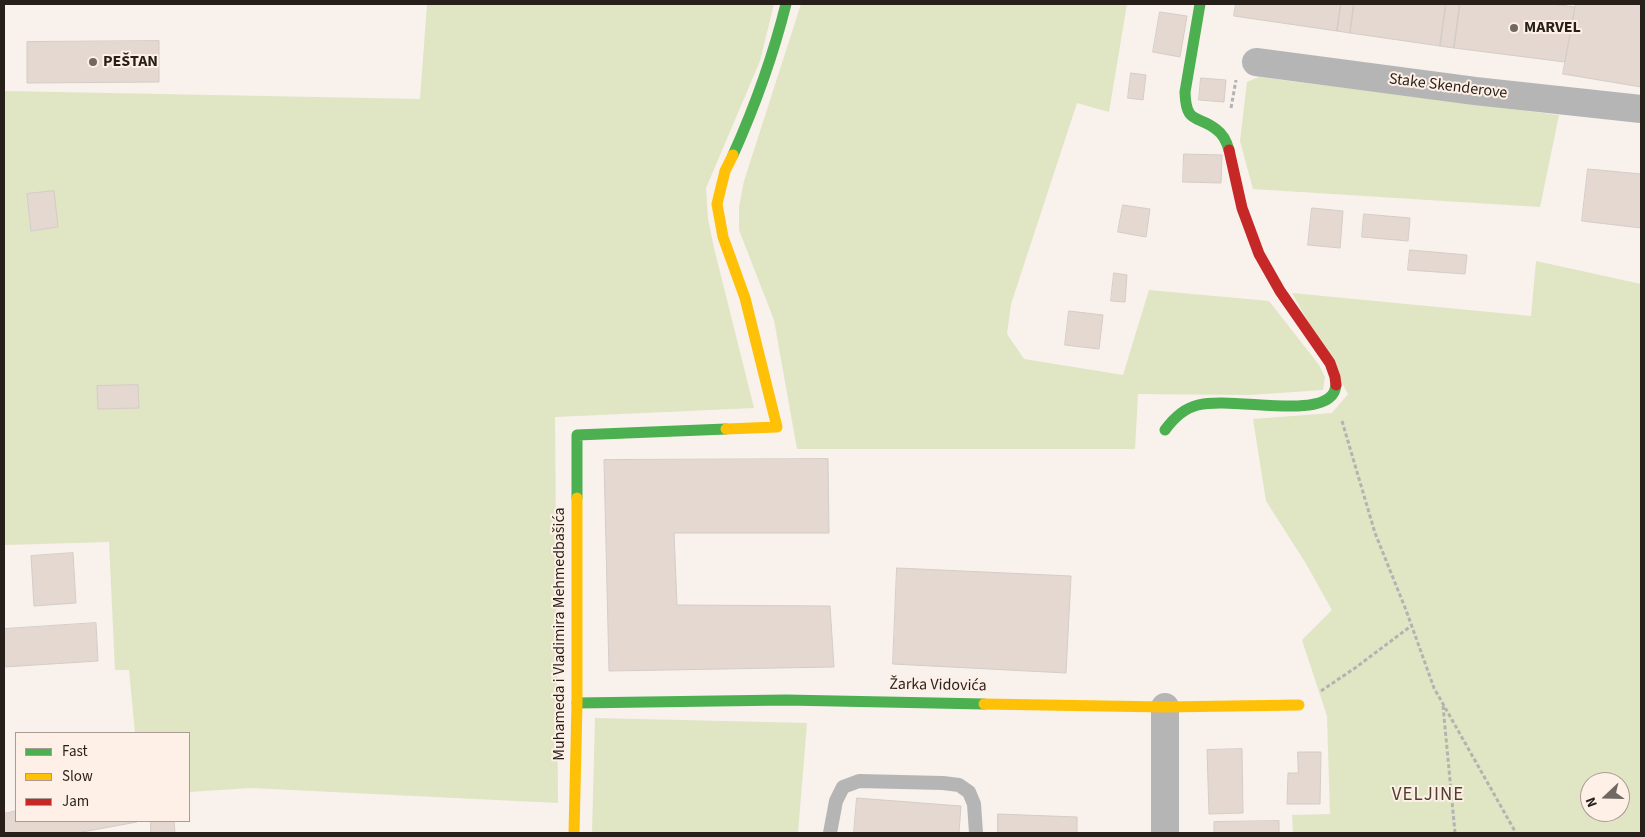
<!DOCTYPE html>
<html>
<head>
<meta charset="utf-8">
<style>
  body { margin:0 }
  #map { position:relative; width:1645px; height:837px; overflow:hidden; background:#f8f1ec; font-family:"Source Sans 3",sans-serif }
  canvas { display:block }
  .frame { position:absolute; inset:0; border:5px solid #271f19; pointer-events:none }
  .legend { position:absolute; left:15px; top:732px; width:175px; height:90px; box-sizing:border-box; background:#fef0e6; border:1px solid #a89c94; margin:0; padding:6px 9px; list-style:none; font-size:15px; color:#271f19 }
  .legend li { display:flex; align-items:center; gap:10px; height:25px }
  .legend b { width:25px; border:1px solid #a89c94 }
  .north { position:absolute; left:1580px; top:772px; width:50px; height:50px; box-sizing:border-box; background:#fef0e6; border:1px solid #a89c94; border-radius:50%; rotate:249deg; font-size:14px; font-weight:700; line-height:20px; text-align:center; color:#271f19 }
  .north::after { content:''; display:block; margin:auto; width:18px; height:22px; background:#706863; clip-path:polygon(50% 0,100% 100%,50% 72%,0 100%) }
</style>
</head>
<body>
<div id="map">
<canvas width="1645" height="837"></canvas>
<div class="frame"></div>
<ul class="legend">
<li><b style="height:6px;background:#4caf50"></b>Fast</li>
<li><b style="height:6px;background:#ffc107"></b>Slow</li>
<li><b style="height:6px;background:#c62828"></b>Jam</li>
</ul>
<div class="north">N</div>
</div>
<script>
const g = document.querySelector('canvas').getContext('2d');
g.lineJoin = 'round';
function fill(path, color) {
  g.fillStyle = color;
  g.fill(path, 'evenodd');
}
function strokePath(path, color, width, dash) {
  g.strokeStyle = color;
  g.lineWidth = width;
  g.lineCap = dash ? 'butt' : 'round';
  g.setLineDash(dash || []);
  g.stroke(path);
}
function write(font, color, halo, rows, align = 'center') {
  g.font = font + ' "Source Sans 3",sans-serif';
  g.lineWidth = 4;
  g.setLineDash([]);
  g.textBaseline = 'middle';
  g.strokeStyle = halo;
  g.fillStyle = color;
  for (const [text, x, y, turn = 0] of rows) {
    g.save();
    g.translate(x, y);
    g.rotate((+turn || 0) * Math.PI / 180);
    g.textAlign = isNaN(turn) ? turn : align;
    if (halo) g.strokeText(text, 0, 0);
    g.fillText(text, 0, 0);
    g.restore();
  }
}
const green = new Path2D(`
  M 427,4 L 774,4 L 760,61 L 706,188 L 708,219 L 714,248 L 754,408 L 555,417 L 558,803 L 251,788 L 189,792 L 189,733 L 135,733 L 129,670 L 115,670 L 109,542 L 4,545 L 4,91 L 420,99 Z
  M 801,4 L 1127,4 L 1109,112 L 1077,103 L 1011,304 L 1007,334 L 1024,359 L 1123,375 L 1149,290 L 1269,301 L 1319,365 L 1325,377 L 1323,390 L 1250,395 L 1138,394 L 1135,449 L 797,449 L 774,320 L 739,230 L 739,207 L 744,181 Z
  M 1259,77 L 1559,115 L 1540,207 L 1253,189 L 1240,141 L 1247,82 Z
  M 1536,261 L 1641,284 L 1641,832 L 1635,833 L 1293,833 L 1292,815 L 1330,814 L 1327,716 L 1302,640 L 1332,610 L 1305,562 L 1266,501 L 1253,419 L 1332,413 L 1348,394 L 1292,293 L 1531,316 ZM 1590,782 L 1620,782 L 1620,812 L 1590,812 Z
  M 595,718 L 807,723 L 798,833 L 592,833 Z`);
const building = new Path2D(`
  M 1236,4 L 1341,4 L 1337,31 L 1234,16 Z
  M 1341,4 L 1354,4 L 1350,33 L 1337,31 Z
  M 1354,4 L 1446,4 L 1440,46 L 1350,33 Z
  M 1446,4 L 1460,4 L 1454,48 L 1440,46 Z
  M 1460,4 L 1552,4 L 1575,7 L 1565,62 L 1454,48 Z
  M 1576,4 L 1641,4 L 1641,87 L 1563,74 Z
  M 1160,12 L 1187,16 L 1180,57 L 1153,52 Z
  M 159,41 L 159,82 L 27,83 L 27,42 Z
  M 1131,73 L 1146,75 L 1143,100 L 1128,98 Z
  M 1201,78 L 1226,80 L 1224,102 L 1199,100 Z
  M 1184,154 L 1222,155 L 1221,183 L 1183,182 Z
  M 1588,169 L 1641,174 L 1641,228 L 1582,221 Z
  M 54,191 L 58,227 L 31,231 L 27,194 Z
  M 1123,205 L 1150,209 L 1146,237 L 1118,232 Z
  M 1312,208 L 1343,211 L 1340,248 L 1308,245 Z
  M 1364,214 L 1410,218 L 1408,241 L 1362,237 Z
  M 1410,250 L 1467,255 L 1465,274 L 1408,270 Z
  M 1114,273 L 1127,275 L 1125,302 L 1111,301 Z
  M 1069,311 L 1103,315 L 1099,349 L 1065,345 Z
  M 138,385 L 139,408 L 98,409 L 97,386 Z
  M 828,459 L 829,533 L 674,533 L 677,605 L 830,606 L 834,667 L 609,671 L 604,460 Z
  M 73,553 L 76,603 L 34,606 L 31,556 Z
  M 897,568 L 1071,576 L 1066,673 L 893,664 Z
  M 96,623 L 98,661 L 4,667 L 4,629 Z
  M 1242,749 L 1243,813 L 1209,814 L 1207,750 Z
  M 1298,752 L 1321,752 L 1320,804 L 1287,804 L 1288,773 L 1298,773 Z
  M 857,798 L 961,806 L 959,833 L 854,833 Z
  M 16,811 L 16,821 L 137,821 L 137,822 L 77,833 L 4,833 L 4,814 Z
  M 998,814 L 1077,817 L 1077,833 L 998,833 Z
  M 151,821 L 174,821 L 175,833 L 151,833 Z
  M 1279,821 L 1279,833 L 1214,833 L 1214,822 Z`);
const path = new Path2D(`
  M 1231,108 L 1236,80
  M 1342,421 L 1375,533 L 1406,610 L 1434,688 L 1516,833
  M 1321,691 L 1355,668 L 1411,626
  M 1443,706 L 1455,833`);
const lane = new Path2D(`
  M 830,833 L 836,801 L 843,787 L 859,781 L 943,783 L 959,785 L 969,792 L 974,804 L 976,833`);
const street = new Path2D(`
  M 1256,62 L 1475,91 L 1641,109
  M 1165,833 L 1165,707`);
const fast = new Path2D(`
  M 1200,4 L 1185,92 C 1186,126 1198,114 1217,130 C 1224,135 1227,143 1229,150
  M 733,155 C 755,106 773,56 786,4
  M 1165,430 C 1173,419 1185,408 1198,405 C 1229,397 1307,416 1329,398 C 1334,394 1335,391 1336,385
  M 577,498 L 577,435 L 726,429
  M 577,703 L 786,700 L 984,704`);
const slow = new Path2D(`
  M 726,429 L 777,427 L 745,298 L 723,237 L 717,204 L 725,171 L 733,155
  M 984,704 L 1165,707 L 1299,705
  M 574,833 L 577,703 L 577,498`);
const jam = new Path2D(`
  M 1229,150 L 1242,208 L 1259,254 L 1280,291 L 1330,363 L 1335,377 L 1336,385`);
const markers = [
  [1514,28,5,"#706863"],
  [93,62,5,"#706863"]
];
const poiNames = [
  ["MARVEL",1524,28],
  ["PEŠTAN",103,62]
];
const streetNames = [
  ["Stake Skenderove",1448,87,7],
  ["Muhameda i Vladimira Mehmedbašića",560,634,-90],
  ["Žarka Vidovića",938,686,1]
];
const quarterNames = [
  ["VELJINE",1428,796]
];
fill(green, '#e0e5c4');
fill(building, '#e5d8d1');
strokePath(building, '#d4ccc8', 1);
strokePath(path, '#b5b3b1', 3, [4, 2.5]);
strokePath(lane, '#b6b5b6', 14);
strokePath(street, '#b6b5b6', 28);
strokePath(fast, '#4caf50', 11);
strokePath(slow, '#ffc107', 11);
strokePath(jam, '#c62828', 11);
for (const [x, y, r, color] of markers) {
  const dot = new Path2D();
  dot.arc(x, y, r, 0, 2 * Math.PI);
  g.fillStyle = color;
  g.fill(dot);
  strokePath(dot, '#fef0e6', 2);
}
write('bold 16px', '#271f19', '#fef0e6', poiNames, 'left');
write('16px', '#271f19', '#fef0e6', streetNames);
g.letterSpacing = '1px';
write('19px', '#503e31', '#fef0e6', quarterNames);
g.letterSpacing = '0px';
</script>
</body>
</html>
